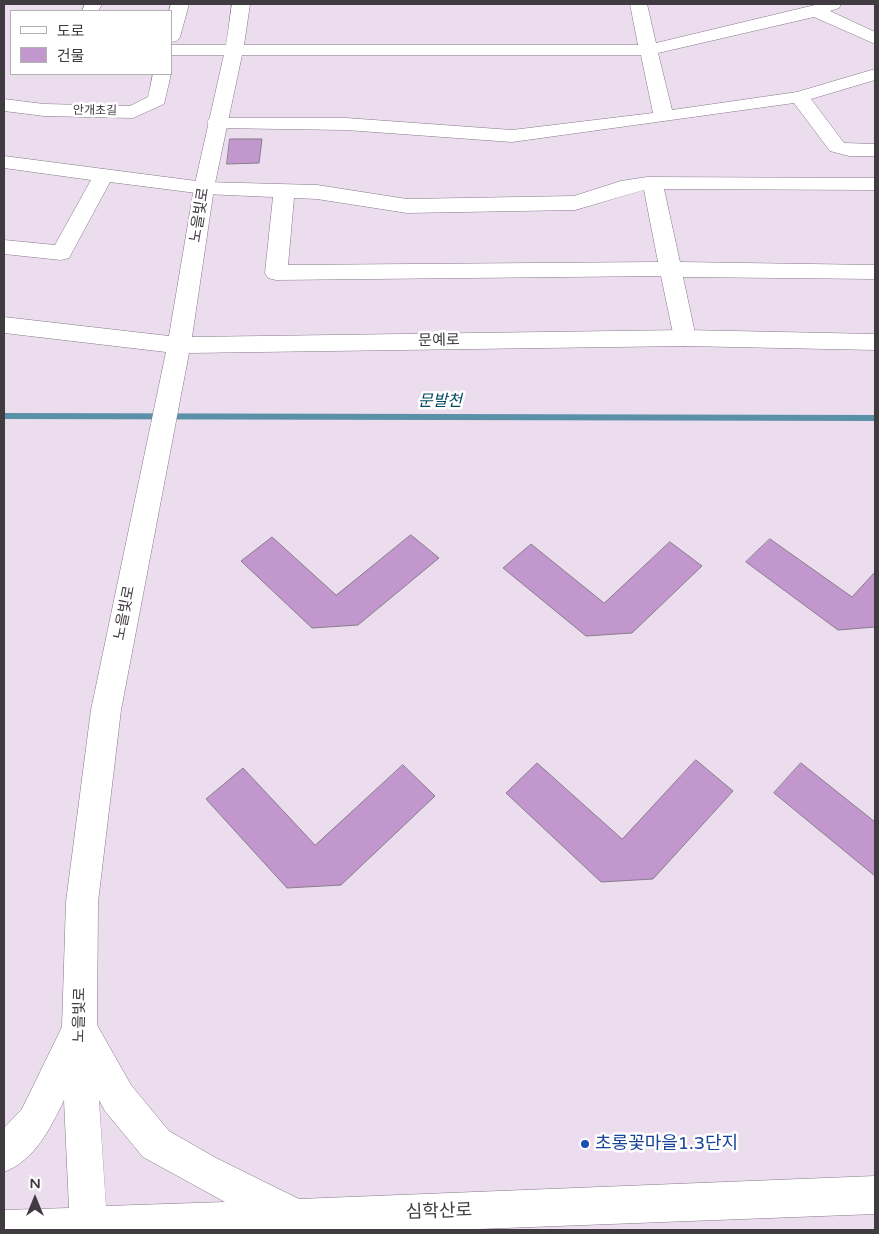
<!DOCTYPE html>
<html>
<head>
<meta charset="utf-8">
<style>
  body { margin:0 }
  #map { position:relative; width:879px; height:1234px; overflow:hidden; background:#ebddee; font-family:"Varela Round","Noto Sans KR",sans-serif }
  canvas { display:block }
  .frame { position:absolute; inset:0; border:5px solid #403a41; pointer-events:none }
  .legend { position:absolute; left:10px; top:10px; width:162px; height:65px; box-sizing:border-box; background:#fff; border:1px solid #b3b0b3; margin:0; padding:6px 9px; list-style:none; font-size:15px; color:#403a41 }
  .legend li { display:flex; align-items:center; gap:10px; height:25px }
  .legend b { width:25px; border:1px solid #b3b0b3 }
  .north { position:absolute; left:10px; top:1174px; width:50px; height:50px; -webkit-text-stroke:4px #fff; paint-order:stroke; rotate:0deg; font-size:14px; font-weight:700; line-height:20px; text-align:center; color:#403a41 }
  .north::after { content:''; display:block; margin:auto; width:18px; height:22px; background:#403a41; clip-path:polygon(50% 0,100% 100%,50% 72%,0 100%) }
</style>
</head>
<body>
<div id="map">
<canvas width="879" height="1234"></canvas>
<div class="frame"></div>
<ul class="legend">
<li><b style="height:6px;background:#fff"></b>도로</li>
<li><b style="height:14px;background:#c197ce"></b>건물</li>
</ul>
<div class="north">N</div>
</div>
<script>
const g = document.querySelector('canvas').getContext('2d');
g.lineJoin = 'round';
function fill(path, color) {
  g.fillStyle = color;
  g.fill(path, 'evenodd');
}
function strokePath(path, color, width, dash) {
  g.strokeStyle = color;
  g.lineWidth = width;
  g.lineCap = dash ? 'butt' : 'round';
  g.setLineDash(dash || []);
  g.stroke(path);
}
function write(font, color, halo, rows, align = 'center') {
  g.font = font + ' "Varela Round","Noto Sans KR",sans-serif';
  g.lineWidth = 5;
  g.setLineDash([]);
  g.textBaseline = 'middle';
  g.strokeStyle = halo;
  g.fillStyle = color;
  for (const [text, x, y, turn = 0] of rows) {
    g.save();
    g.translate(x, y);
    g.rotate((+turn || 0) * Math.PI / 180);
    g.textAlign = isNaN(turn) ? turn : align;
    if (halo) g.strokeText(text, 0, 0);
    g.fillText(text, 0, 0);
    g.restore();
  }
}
const stream = new Path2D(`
  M 4,413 L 875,415 L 875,421 L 4,419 Z`);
const building = new Path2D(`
  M 230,139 L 262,139 L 259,163 L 227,164 Z
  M 411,535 L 439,558 L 358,625 L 312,628 L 241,561 L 272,537 L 336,595 Z
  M 770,539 L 852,597 L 875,572 L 875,627 L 838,630 L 746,562 Z
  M 670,542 L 702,566 L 632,633 L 586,636 L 503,568 L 531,544 L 604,603 Z
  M 696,760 L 733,791 L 653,879 L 601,882 L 506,793 L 537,763 L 622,839 Z
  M 801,763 L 875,822 L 875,876 L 774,793 Z
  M 403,765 L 435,796 L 341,885 L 287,888 L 206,799 L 243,768 L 315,845 Z`);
const minor = new Path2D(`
  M 85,4 L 102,4 L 98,11 L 82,11 Z
  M 171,4 L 189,4 L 180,37 L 177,41 L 171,42 L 171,11 L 169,11 Z
  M 232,4 L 250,4 L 244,45 L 638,45 L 630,4 L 647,4 L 656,43 L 819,4 L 841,4 L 839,8 L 830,11 L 875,32 L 875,44 L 814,17 L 658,53 L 672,110 L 797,92 L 875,69 L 875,80 L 811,99 L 844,143 L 875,144 L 875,156 L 849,156 L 830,151 L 794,103 L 512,142 L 346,130 L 217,128 L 210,126 L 207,122 L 210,118 L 346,118 L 512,130 L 653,113 L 641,55 L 171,55 L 171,45 L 226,45 Z
  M 153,74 L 171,74 L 164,104 L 133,118 L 44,116 L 4,111 L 4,99 L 44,104 L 130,106 L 148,97 Z
  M 4,156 L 204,182 L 317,185 L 407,199 L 574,196 L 621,181 L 647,177 L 875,178 L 875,190 L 664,189 L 680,262 L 875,265 L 875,279 L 683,277 L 696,338 L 693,344 L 685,346 L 677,344 L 674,338 L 661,276 L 276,280 L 268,278 L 265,273 L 273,197 L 204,194 L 110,182 L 69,258 L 61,260 L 4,254 L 4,240 L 55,245 L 91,180 L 4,168 ZM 644,190 L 658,262 L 288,265 L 294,198 L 317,199 L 407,213 L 575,210 Z`);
const tertiary = new Path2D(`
  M 234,45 L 240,46 L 243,50 L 214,188 L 192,337 L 685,330 L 875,334 L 875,350 L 685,346 L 189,353 L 121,710 L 98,902 L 97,1025 L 131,1085 L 169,1131 L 216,1158 L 299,1199 L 875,1176 L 875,1214 L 452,1230 L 4,1230 L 4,1210 L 69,1208 L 64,1100 C 50,1129 35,1160 4,1172 L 4,1128 L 22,1109 L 62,1027 L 66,902 L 91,710 L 166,352 L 4,333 L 4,317 L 169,336 L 194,188 L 225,50 L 228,46 ZM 99,1100 L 105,1111 L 143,1157 L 225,1202 L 106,1206 Z`);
const markers = [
  [585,1144,5,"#1a4fb4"]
];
const farStreetnames = [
  ["안개초길",95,111,1]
];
const streetNames = [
  ["노을빛로",200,215,-81],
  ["문예로",439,341,-1],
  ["노을빛로",125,613,-79],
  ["노을빛로",80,1015,-89]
];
const waterNames = [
  ["문발천",440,402]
];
const nearTransitnames = [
  ["초롱꽃마을1.3단지",595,1144]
];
const nearStreetnames = [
  ["심학산로",439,1212,-2]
];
fill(stream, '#5b90a9');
fill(building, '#c197ce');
strokePath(building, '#887c8b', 1);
strokePath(minor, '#857988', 1);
strokePath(tertiary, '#857988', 1);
fill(minor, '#fff');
fill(tertiary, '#fff');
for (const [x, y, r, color] of markers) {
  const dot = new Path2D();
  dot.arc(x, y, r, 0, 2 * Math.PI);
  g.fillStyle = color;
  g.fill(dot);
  strokePath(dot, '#fff', 2);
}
write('12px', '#403a41', '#fff', farStreetnames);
write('15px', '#403a41', '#fff', streetNames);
write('italic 16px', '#014960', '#fff', waterNames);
write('18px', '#164399', '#fff', nearTransitnames, 'left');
write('18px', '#403a41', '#fff', nearStreetnames);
</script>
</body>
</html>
